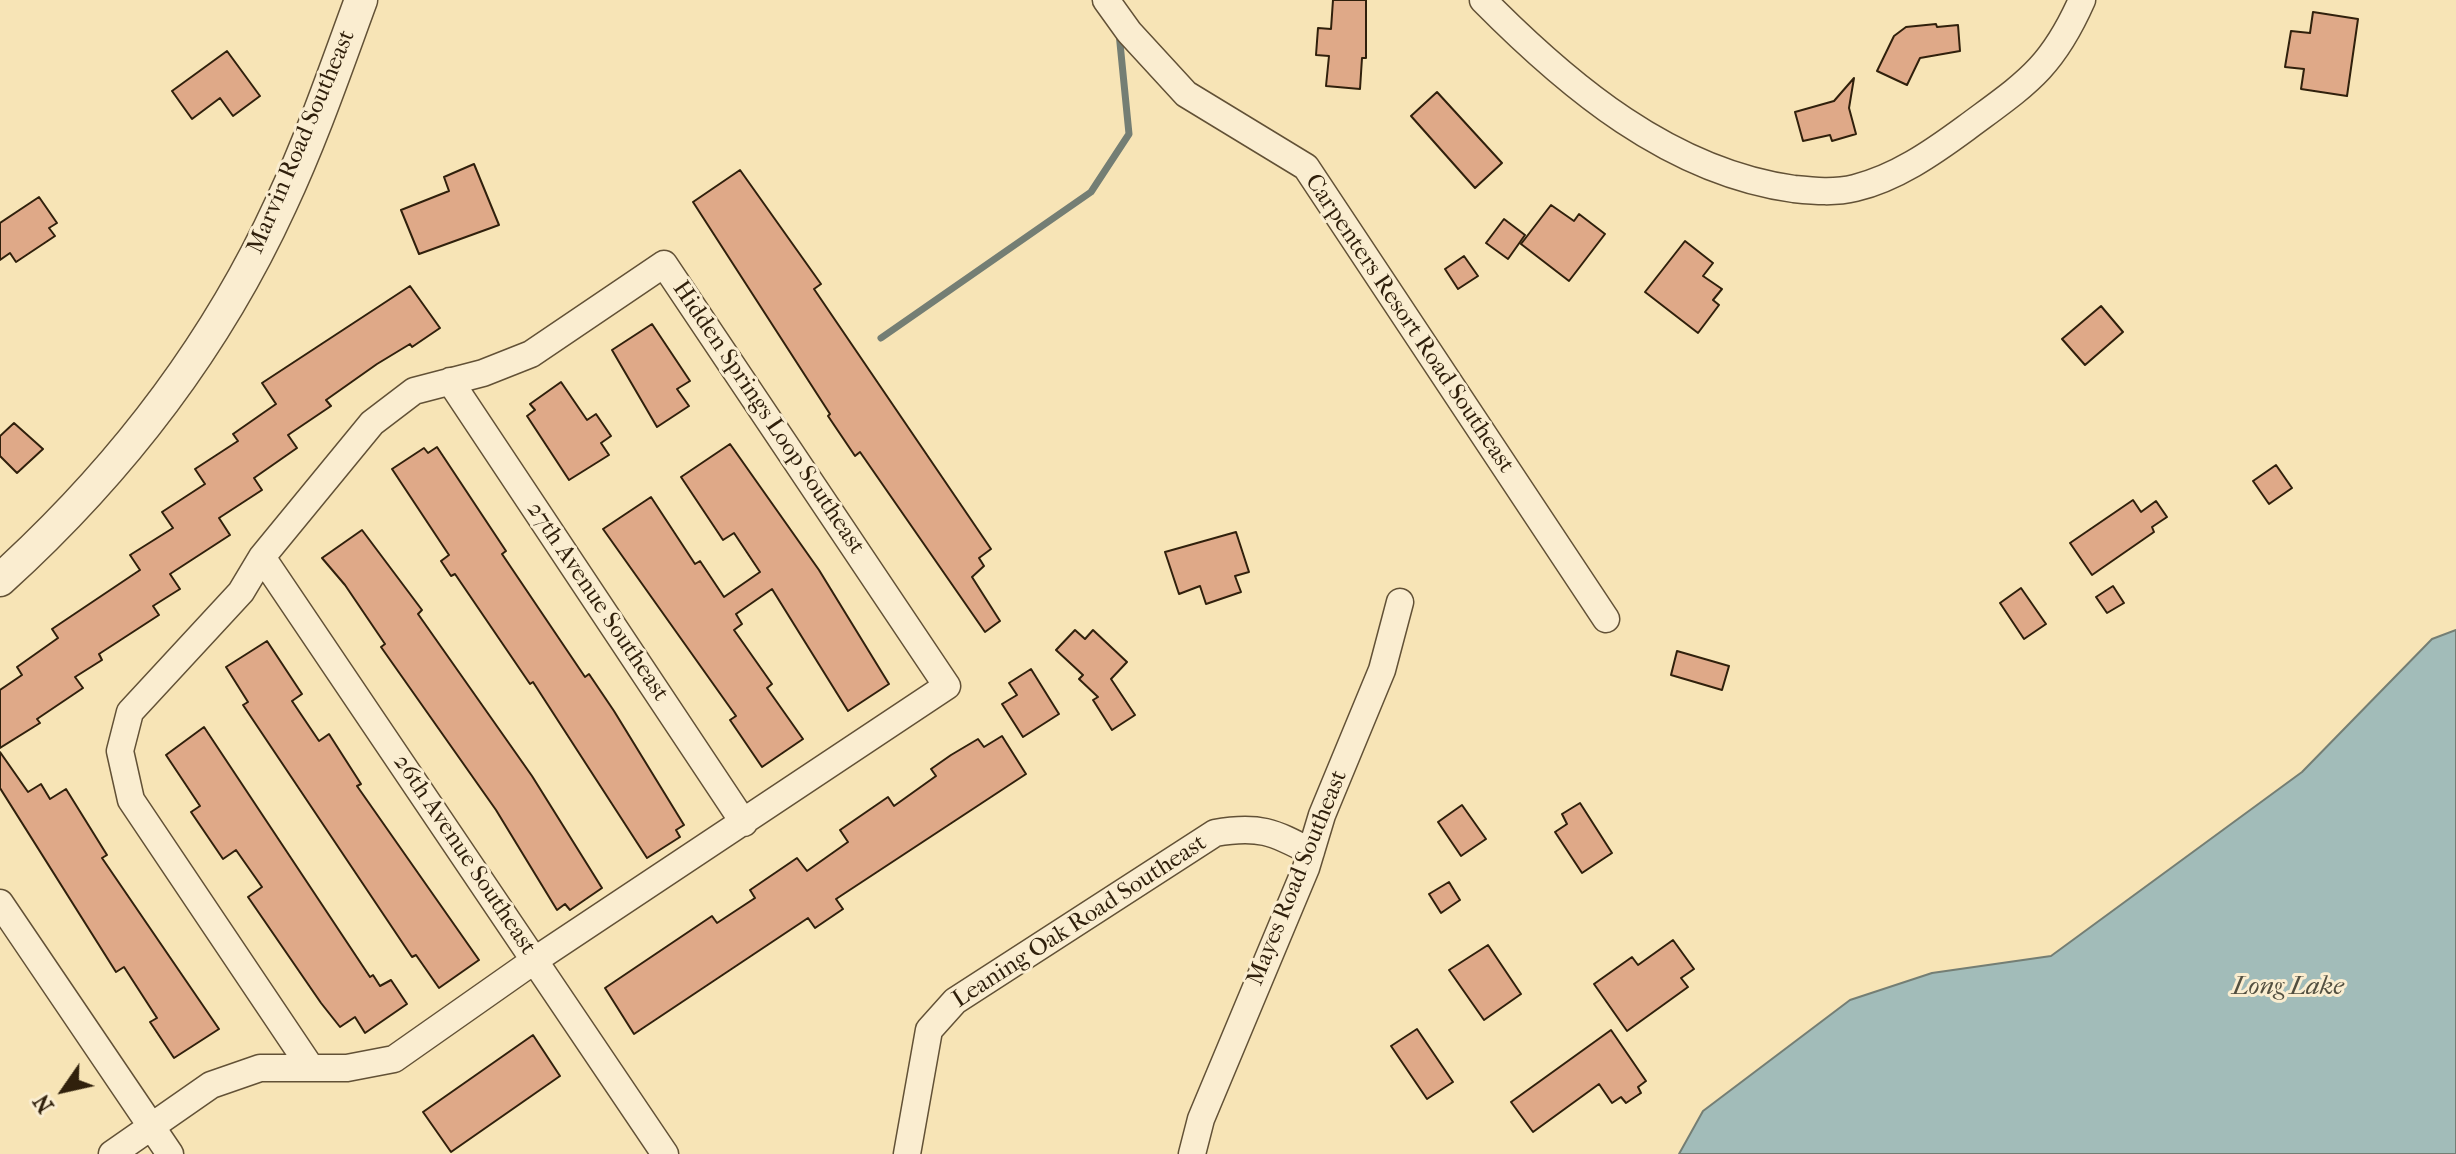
<!DOCTYPE html>
<html>
<head>
<meta charset="utf-8">
<style>
  body { margin:0 }
  #map { position:relative; width:2456px; height:1154px; overflow:hidden; background:#f7e4b6; font-family:"IM FELL French Canon",serif }
  canvas { display:block }
  .north { position:absolute; left:24px; top:1050px; width:80px; height:80px; -webkit-text-stroke:6px #faedd0; paint-order:stroke; rotate:236deg; font-size:22px; font-weight:700; line-height:32px; text-align:center; color:#30200c }
  .north::after { content:''; display:block; margin:auto; width:28px; height:36px; background:#30200c; clip-path:polygon(50% 0,100% 100%,50% 72%,0 100%) }
</style>
</head>
<body>
<div id="map">
<canvas width="2456" height="1154"></canvas>
<div class="north">N</div>
</div>
<script>
const g = document.querySelector('canvas').getContext('2d');
g.lineJoin = 'round';
function fill(path, color) {
  g.fillStyle = color;
  g.fill(path, 'evenodd');
}
function strokePath(path, color, width, dash) {
  g.strokeStyle = color;
  g.lineWidth = width;
  g.lineCap = dash ? 'butt' : 'round';
  g.setLineDash(dash || []);
  g.stroke(path);
}
function write(font, color, halo, rows, align = 'center') {
  g.font = font + ' "IM FELL French Canon",serif';
  g.lineWidth = 6;
  g.setLineDash([]);
  g.textBaseline = 'middle';
  g.strokeStyle = halo;
  g.fillStyle = color;
  for (const [text, x, y, turn = 0] of rows) {
    g.save();
    g.translate(x, y);
    g.rotate((+turn || 0) * Math.PI / 180);
    g.textAlign = isNaN(turn) ? turn : align;
    if (halo) g.strokeText(text, 0, 0);
    g.fillText(text, 0, 0);
    g.restore();
  }
}
const water = new Path2D(`
  M 2456,630 L 2456,1154 L 1679,1154 L 1703,1111 L 1850,1000 L 1932,973 L 2051,956 L 2302,772 L 2432,639 Z`);
const stream = new Path2D(`
  M 881,338 L 1091,192 L 1129,134 L 1119,33`);
const building = new Path2D(`
  M 1333,0 L 1366,0 L 1366,58 L 1362,58 L 1360,89 L 1326,86 L 1329,56 L 1316,55 L 1318,28 L 1331,29 Z
  M 2313,12 L 2358,19 L 2347,96 L 2301,89 L 2304,69 L 2285,67 L 2291,31 L 2310,33 Z
  M 1936,24 L 1937,27 L 1958,25 L 1960,51 L 1920,58 L 1907,85 L 1877,71 L 1894,36 L 1906,27 Z
  M 227,51 L 260,96 L 233,116 L 220,98 L 192,119 L 172,91 Z
  M 1854,78 L 1849,108 L 1856,134 L 1832,141 L 1830,135 L 1803,141 L 1795,112 L 1834,101 Z
  M 1437,92 L 1502,163 L 1475,188 L 1411,116 Z
  M 474,164 L 499,225 L 419,254 L 401,210 L 449,191 L 444,177 Z
  M 740,170 L 821,284 L 814,289 L 991,549 L 979,558 L 984,566 L 972,577 L 1000,621 L 985,632 L 860,452 L 855,456 L 828,416 L 830,414 L 693,202 Z
  M 39,197 L 57,223 L 49,228 L 55,236 L 16,262 L 10,253 L 0,260 L 0,223 Z
  M 1551,205 L 1574,221 L 1579,214 L 1605,234 L 1569,281 L 1521,244 Z
  M 1504,219 L 1525,235 L 1508,259 L 1486,243 Z
  M 1685,241 L 1713,263 L 1703,276 L 1722,289 L 1713,300 L 1719,305 L 1698,333 L 1645,292 Z
  M 1464,256 L 1478,276 L 1458,289 L 1445,269 Z
  M 410,286 L 440,328 L 412,347 L 410,344 L 377,364 L 326,400 L 331,406 L 288,435 L 297,448 L 254,478 L 262,490 L 219,518 L 230,535 L 170,574 L 180,589 L 153,606 L 159,615 L 99,654 L 102,660 L 75,677 L 83,688 L 37,719 L 40,723 L 0,748 L 0,690 L 22,675 L 17,667 L 58,638 L 52,629 L 140,570 L 130,555 L 173,528 L 162,512 L 205,484 L 195,469 L 238,441 L 233,434 L 276,404 L 262,383 Z
  M 2101,306 L 2123,332 L 2085,365 L 2062,339 Z
  M 652,324 L 690,381 L 677,389 L 689,406 L 657,427 L 612,350 Z
  M 561,382 L 587,420 L 596,414 L 611,436 L 601,443 L 609,455 L 569,480 L 527,416 L 535,410 L 530,404 Z
  M 14,423 L 43,449 L 17,473 L 0,456 L 0,436 Z
  M 730,444 L 819,570 L 889,684 L 848,711 L 772,589 L 736,614 L 742,624 L 734,630 L 772,684 L 767,688 L 803,739 L 762,767 L 730,720 L 736,716 L 603,529 L 651,497 L 695,564 L 700,561 L 724,597 L 760,572 L 734,533 L 723,540 L 681,477 Z
  M 437,447 L 506,551 L 502,554 L 585,677 L 589,674 L 614,711 L 684,825 L 676,830 L 680,837 L 647,858 L 533,682 L 530,684 L 455,574 L 451,576 L 441,561 L 449,555 L 392,469 L 424,448 L 428,453 Z
  M 2276,465 L 2292,488 L 2269,504 L 2253,481 Z
  M 2133,500 L 2141,512 L 2156,501 L 2167,517 L 2152,527 L 2154,532 L 2092,575 L 2070,543 Z
  M 362,530 L 422,610 L 418,614 L 532,776 L 602,888 L 570,910 L 565,904 L 557,910 L 496,810 L 381,647 L 385,644 L 345,585 L 322,558 Z
  M 1236,532 L 1249,572 L 1235,576 L 1241,592 L 1206,604 L 1200,586 L 1179,594 L 1165,552 Z
  M 2113,586 L 2124,603 L 2107,613 L 2096,597 Z
  M 2021,588 L 2046,624 L 2024,639 L 2000,603 Z
  M 1075,630 L 1085,639 L 1093,630 L 1127,662 L 1111,679 L 1135,715 L 1112,730 L 1093,700 L 1098,697 L 1079,679 L 1083,675 L 1056,650 Z
  M 267,641 L 302,694 L 292,701 L 319,741 L 329,734 L 361,784 L 357,786 L 479,960 L 439,988 L 416,955 L 412,957 L 243,705 L 248,702 L 226,667 Z
  M 1677,651 L 1729,666 L 1722,690 L 1671,675 Z
  M 1031,669 L 1059,714 L 1023,737 L 1002,704 L 1017,695 L 1009,683 Z
  M 204,727 L 370,977 L 373,975 L 380,986 L 391,980 L 407,1004 L 365,1033 L 355,1017 L 340,1027 L 321,1003 L 248,897 L 262,887 L 236,850 L 223,859 L 191,812 L 200,806 L 166,755 Z
  M 1002,736 L 1026,774 L 836,899 L 843,909 L 815,928 L 808,918 L 634,1034 L 605,988 L 712,916 L 717,923 L 755,898 L 750,890 L 797,858 L 807,871 L 848,842 L 840,830 L 888,797 L 894,806 L 936,776 L 931,769 L 951,755 L 978,739 L 984,747 Z
  M 0,752 L 28,792 L 41,784 L 50,799 L 66,789 L 107,855 L 102,858 L 219,1029 L 174,1058 L 150,1022 L 157,1018 L 124,967 L 116,972 L 0,788 Z
  M 1580,803 L 1612,853 L 1582,873 L 1555,832 L 1567,824 L 1562,814 Z
  M 1462,805 L 1486,839 L 1461,856 L 1438,822 Z
  M 1449,882 L 1460,900 L 1441,913 L 1429,894 Z
  M 1673,940 L 1694,969 L 1681,978 L 1688,987 L 1627,1031 L 1594,984 L 1632,957 L 1638,965 Z
  M 1488,945 L 1521,994 L 1484,1020 L 1449,970 Z
  M 1417,1029 L 1453,1082 L 1427,1099 L 1391,1046 Z
  M 1611,1030 L 1646,1081 L 1638,1087 L 1641,1093 L 1626,1103 L 1621,1097 L 1612,1103 L 1599,1084 L 1533,1132 L 1511,1102 Z
  M 533,1035 L 560,1076 L 451,1152 L 423,1112 Z`);
const minor = new Path2D(`
  M 1106,0 L 1129,32 L 1186,94 L 1306,167 L 1606,619
  M 1483,0 C 1568,86 1670,172 1794,189 C 1814,191 1835,193 1855,188 C 1896,178 1932,153 1966,128 C 2025,84 2051,70 2082,0
  M 450,381 L 744,823
  M 262,557 L 665,1154
  M 0,903 L 170,1154
  M 112,1154 L 211,1085 L 260,1068 L 347,1068 L 394,1059 L 535,960 L 947,686 L 664,264 L 531,354 L 483,373 L 414,391 L 372,423 L 262,557 L 241,592 L 130,712 L 120,751 L 131,800 L 311,1068
  M 907,1154 L 929,1030 L 955,1001 L 1215,833 C 1258,825 1274,832 1311,852
  M 1192,1154 L 1201,1119 L 1306,868 L 1322,815 L 1382,670 L 1400,602`);
const tertiary = new Path2D(`
  M 0,580 C 118,473 215,348 281,204 C 312,138 336,68 361,0`);
const streetNames = [
  ["Marvin Road Southeast",302,142,-67],
  ["Carpenters Resort Road Southeast",1409,324,56],
  ["Hidden Springs Loop Southeast",768,418,56],
  ["27th Avenue Southeast",597,602,56],
  ["26th Avenue Southeast",464,855,56],
  ["Mayes Road Southeast",1298,878,-68],
  ["Leaning Oak Road Southeast",1080,922,-33]
];
const waterNames = [
  ["Long Lake",2288,988]
];
fill(water, '#a2bcb9');
strokePath(water, '#747e74', 2);
strokePath(stream, '#747e74', 7);
fill(building, '#dfa988');
strokePath(building, '#30200c', 2);
strokePath(minor, '#625136', 29);
strokePath(tertiary, '#625136', 35);
strokePath(minor, '#faedd0', 26);
strokePath(tertiary, '#faedd0', 32);
write('24px', '#30200c', '#faedd0', streetNames);
write('italic 26px', '#524f40', '#faedd0', waterNames);
</script>
</body>
</html>
